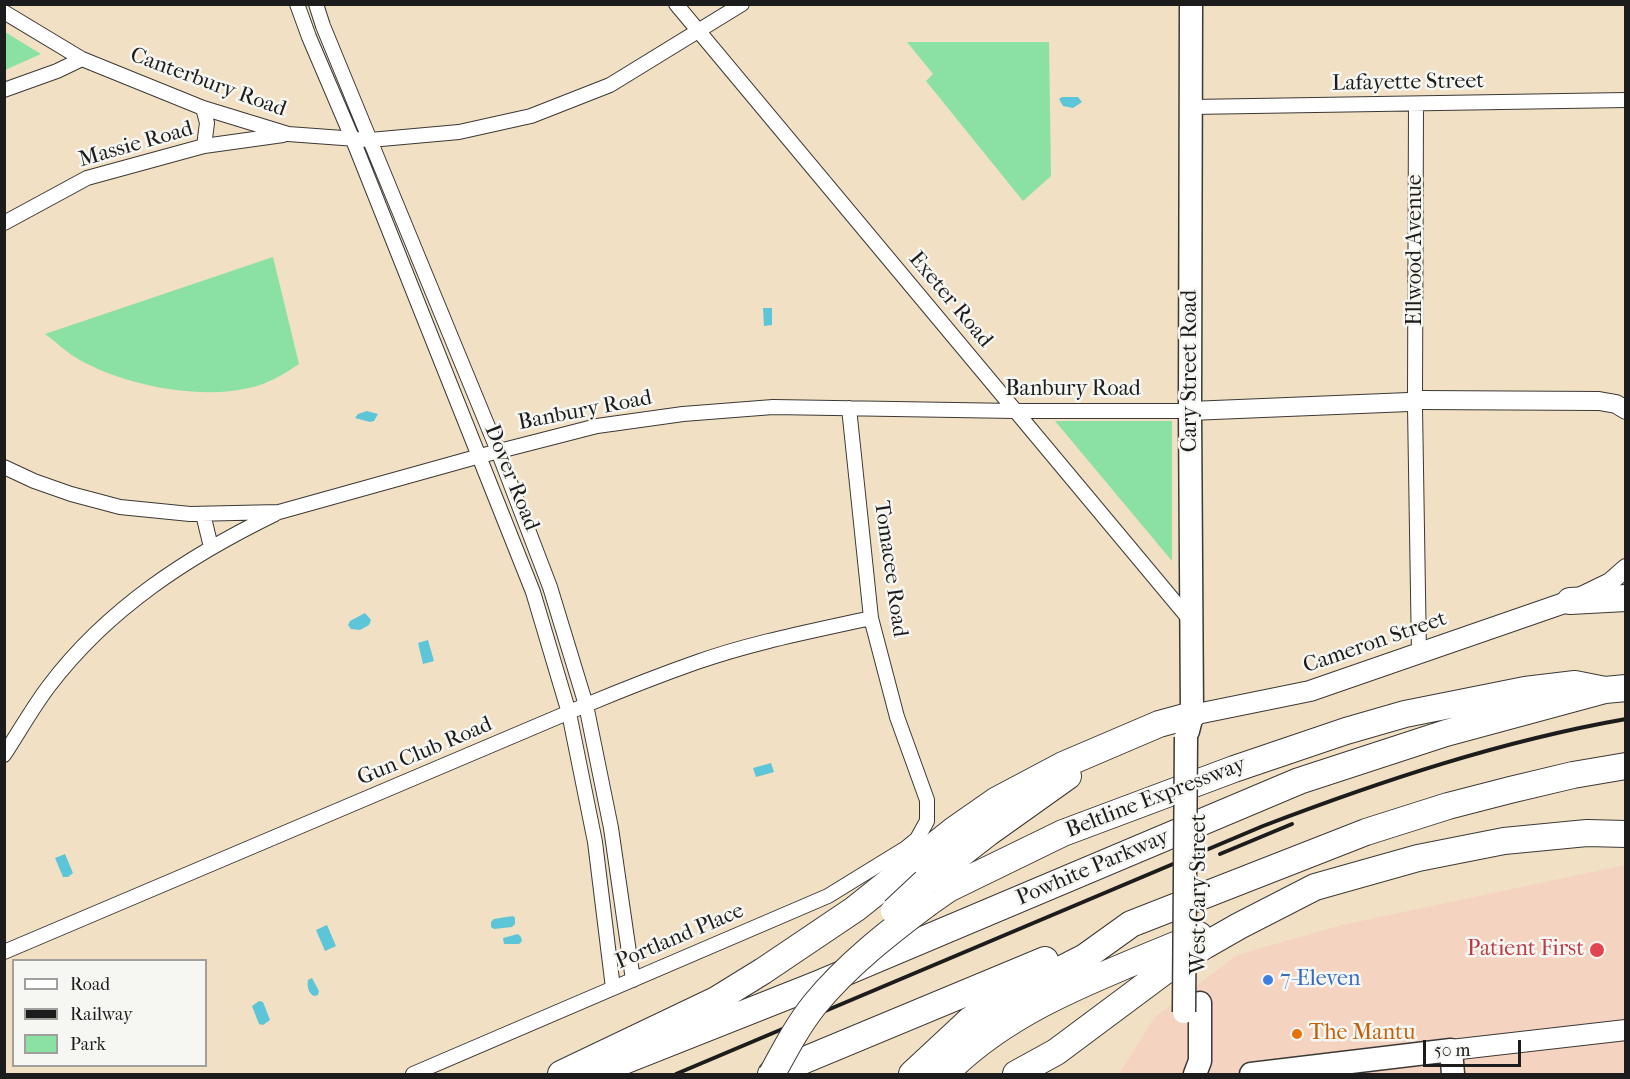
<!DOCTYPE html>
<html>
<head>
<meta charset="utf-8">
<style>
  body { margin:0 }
  #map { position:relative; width:1630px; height:1079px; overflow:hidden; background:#f1e0c3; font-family:"IM FELL French Canon",serif }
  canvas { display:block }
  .frame { position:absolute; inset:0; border:6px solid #1c1c1c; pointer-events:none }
  .legend { position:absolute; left:12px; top:959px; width:195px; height:108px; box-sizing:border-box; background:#f6f6f2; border:2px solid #9f9f9c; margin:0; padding:8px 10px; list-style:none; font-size:18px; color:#1c1c1c }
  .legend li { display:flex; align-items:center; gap:12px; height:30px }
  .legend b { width:30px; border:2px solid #9f9f9c }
  .scale { position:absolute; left:1423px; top:1040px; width:98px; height:27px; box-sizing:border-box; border:3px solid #1c1c1c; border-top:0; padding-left:8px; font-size:18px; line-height:21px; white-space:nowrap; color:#1c1c1c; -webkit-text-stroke:4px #f6f6f2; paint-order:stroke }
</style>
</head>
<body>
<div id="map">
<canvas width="1630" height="1079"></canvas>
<div class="frame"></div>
<ul class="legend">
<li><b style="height:8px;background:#fff"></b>Road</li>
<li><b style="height:8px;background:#1c1c1c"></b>Railway</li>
<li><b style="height:16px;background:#8be1a4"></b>Park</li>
</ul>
<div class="scale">50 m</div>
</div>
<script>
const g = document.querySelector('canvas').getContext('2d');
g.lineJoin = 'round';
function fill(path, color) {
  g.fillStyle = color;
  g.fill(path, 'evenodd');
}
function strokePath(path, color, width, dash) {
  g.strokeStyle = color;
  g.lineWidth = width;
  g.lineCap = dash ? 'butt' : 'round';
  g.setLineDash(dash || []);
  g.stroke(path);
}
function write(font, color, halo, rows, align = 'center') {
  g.font = font + ' "IM FELL French Canon",serif';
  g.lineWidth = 5;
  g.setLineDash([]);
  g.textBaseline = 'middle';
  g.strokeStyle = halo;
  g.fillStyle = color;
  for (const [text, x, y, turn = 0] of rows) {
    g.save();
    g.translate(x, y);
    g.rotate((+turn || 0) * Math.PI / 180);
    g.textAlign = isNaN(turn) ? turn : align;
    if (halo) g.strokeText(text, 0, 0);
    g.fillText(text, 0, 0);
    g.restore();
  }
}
const built = new Path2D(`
  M 1625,865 L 1625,1074 L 1119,1074 L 1154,1018 L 1237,955 L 1342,925 Z`);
const green = new Path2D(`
  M 5,32 L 41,54 L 5,70 Z
  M 907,42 L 1049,42 L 1051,176 L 1023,201 L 926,81 L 933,74 Z
  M 273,257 L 299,364 C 284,374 268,384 249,388 C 198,400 123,385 78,359 C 66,352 56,342 45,334 Z
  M 1055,421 L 1172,421 L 1172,561 Z`);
const water = new Path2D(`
  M 1062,97 L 1078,97 L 1082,102 L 1073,108 L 1063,106 L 1059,99 Z
  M 763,308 L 772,308 L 772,325 L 764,326 Z
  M 367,411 L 378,414 L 374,421 L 370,422 L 355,418 L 358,414 Z
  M 365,613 L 371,620 L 369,625 L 360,630 L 351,629 L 348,625 L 350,621 Z
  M 428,640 L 434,661 L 423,664 L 418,643 Z
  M 771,763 L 774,772 L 756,777 L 753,768 Z
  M 65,854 L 73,873 L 68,877 L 63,877 L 55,858 Z
  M 513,916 L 515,918 L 515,924 L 512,927 L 494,929 L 491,927 L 491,922 L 494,919 Z
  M 327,925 L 336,946 L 325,951 L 316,930 Z
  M 518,934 L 521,937 L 522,941 L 519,944 L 504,944 L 503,938 Z
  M 312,978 L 319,991 L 318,995 L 314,996 C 308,993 307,986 308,980 Z
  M 259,1001 L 263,1002 L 270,1020 L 263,1025 L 259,1024 L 252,1006 Z`);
const minor = new Path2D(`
  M 297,4 L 309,37 L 353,140 L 533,592 L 569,713 L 595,842 L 613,988
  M 316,4 L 323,26 L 498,451 L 550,587 L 586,705 L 611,828 L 633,980
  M 676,4 L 1190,620
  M 4,12 L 82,59 L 203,108 L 288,134 L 370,140 L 459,132 L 531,116 L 610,85 L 742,4
  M 4,90 L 57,71 L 82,59
  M 1191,107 L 1626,100
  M 203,108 L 207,123 L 204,146
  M 4,223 L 87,178 L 204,146 L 283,135
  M 1415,395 L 1416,104
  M 1415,407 L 1419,654
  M 4,467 L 34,481 L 71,494 L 120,507 L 190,514 L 279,512 L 480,456 L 597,426 L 683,414 L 773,407 L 1015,411 L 1190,411
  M 203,514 L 211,547
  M 4,755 C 19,732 33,707 49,686 C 108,608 189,556 275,514
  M 4,952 L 586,705 C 622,690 660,675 697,662 C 754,642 813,631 871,618
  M 413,1074 L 828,896 L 906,848 L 917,839 L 927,821 L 927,800 L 897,717 L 871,618 L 849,408`);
const tertiary = new Path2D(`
  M 1421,400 L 1599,401 L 1616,404 L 1626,410
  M 1190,411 L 1409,402
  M 1579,597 L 1610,582 L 1626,568`);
const secondary = new Path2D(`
  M 1192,715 L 1310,691 L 1570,601
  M 1451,1050 L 1626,1030`);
const primary = new Path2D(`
  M 1188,731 L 1192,715 L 1190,411 L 1191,4
  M 1195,1074 L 1200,1061 L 1200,1003
  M 1251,1074 L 1451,1050 L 1453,1074`);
const motorway = new Path2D(`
  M 1570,601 L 1626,598
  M 925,882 L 988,833 L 1068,776
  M 928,903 L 948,889 L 1063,833 L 1234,769 L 1346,731 L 1405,714 L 1525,690 L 1575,684 L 1605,690 L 1626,688
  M 561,1074 L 716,1000 L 763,971 L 855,909 L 954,830 L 997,800 L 1063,765 L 1159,724 L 1192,715
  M 591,1074 L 818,984 L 1299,781 L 1446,733 L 1605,690
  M 771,1074 L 1045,960
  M 912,1074 L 970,1020 L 995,1003 L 1085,957 L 1131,924 L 1366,832 L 1448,806 L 1510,790 L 1573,775 L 1626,766
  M 945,1074 C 1013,1004 1111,973 1199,935
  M 1016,1074 L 1056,1052 L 1162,973 L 1204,946 L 1239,926 L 1315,887 L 1418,858 L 1504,841 L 1587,833 L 1626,834`);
const rail = new Path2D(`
  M 1220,854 L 1292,824
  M 676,1074 L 1263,826 C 1381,781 1501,741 1626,719`);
const primaryBridge = new Path2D(`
  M 1184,1012 L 1186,737`);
const motorwayBridge = new Path2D(`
  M 894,911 L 925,882
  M 772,1074 C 785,1050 798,1025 815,1004 C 847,965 888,933 928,903`);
const markers = [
  [1597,950,8,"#e0444e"],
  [1268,980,6,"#3f7fe0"],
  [1297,1034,6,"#e8710a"]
];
const streetNames = [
  ["Canterbury Road",208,83,20],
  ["Lafayette Street",1408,83,-1],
  ["Massie Road",136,145,-16],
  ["Ellwood Avenue",1416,250,-90],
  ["Exeter Road",950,300,50],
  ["Cary Street Road",1191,371,-90],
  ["Banbury Road",1073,390],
  ["Banbury Road",585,411,-11],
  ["Dover Road",511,478,68],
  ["Tomacee Road",890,569,82],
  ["Cameron Street",1375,643,-19],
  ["Gun Club Road",425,752,-23],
  ["Beltline Expressway",1156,798,-21],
  ["Powhite Parkway",1093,868,-23],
  ["West Cary Street",1200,894,-90],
  ["Portland Place",680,937,-23]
];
const healthNames = [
  ["Patient First",1584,950]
];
const shopNames = [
  ["7-Eleven",1280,980]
];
const foodNames = [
  ["The Mantu",1309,1034]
];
fill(built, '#f4d3c0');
fill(green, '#8be1a4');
fill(water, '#5cc5d8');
strokePath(minor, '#3c3935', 16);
strokePath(tertiary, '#3c3935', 20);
strokePath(secondary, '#3c3935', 22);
strokePath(primary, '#3c3935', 25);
strokePath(motorway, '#3c3935', 28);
strokePath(minor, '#fff', 14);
strokePath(tertiary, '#fff', 18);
strokePath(secondary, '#fff', 20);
strokePath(primary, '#fff', 22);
strokePath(motorway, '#fff', 26);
strokePath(rail, '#1c1c1c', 4);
strokePath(primaryBridge, '#3c3935', 25, []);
strokePath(motorwayBridge, '#3c3935', 28, []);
strokePath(primaryBridge, '#fff', 22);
strokePath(motorwayBridge, '#fff', 26);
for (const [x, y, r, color] of markers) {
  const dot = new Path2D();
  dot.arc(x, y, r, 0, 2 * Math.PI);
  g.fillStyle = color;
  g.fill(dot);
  strokePath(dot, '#f6f6f2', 2);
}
write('22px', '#1c1c1c', '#f6f6f2', streetNames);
write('22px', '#be3a42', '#f6f6f2', healthNames, 'right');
write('22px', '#366cbe', '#f6f6f2', shopNames, 'left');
write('22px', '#c56008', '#f6f6f2', foodNames, 'left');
</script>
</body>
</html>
